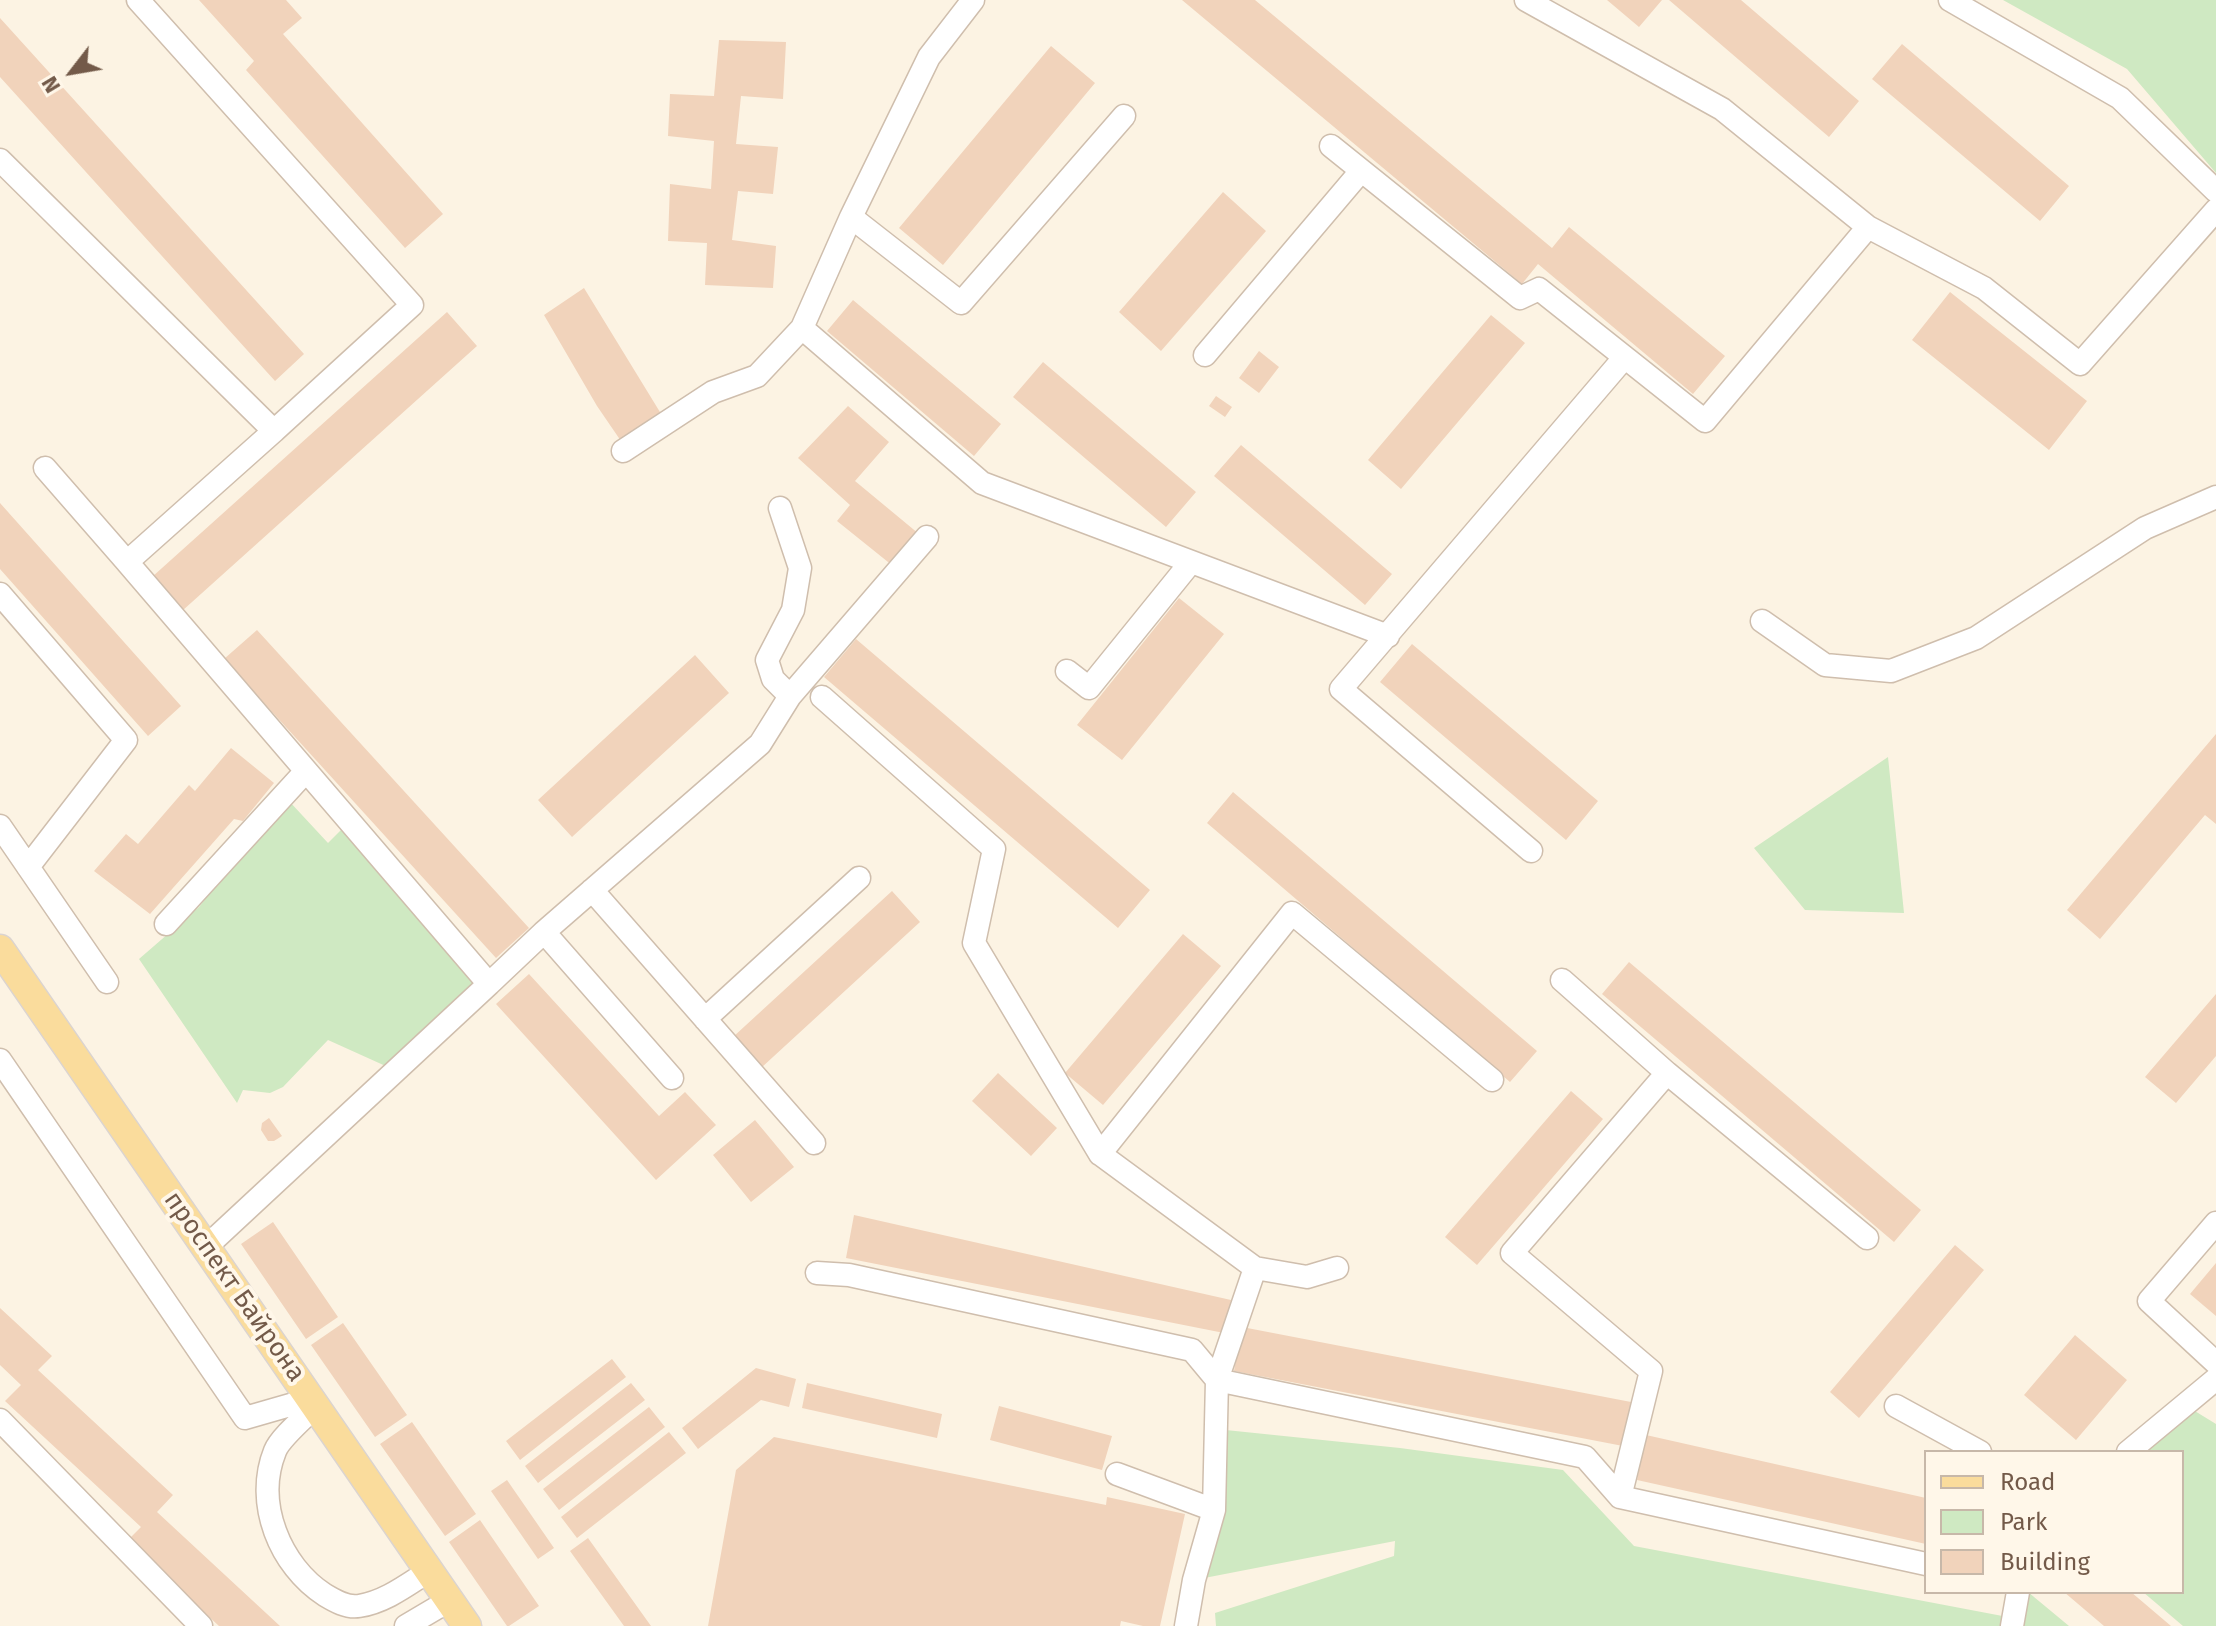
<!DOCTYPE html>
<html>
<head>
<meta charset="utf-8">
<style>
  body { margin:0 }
  #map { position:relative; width:2216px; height:1626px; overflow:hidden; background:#fcf3e3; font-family:"Fira Sans",sans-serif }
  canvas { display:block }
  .legend { position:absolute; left:1924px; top:1450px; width:260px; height:144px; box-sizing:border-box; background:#fff7e9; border:2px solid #c7b8a9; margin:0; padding:10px 14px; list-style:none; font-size:24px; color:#735a49 }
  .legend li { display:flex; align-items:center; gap:16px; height:40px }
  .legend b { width:40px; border:2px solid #c7b8a9 }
  .north { position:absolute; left:32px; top:32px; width:80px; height:80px; -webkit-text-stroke:6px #fff7e9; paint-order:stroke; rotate:239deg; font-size:22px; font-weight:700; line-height:32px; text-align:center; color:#735a49 }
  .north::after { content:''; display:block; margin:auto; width:28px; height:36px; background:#735a49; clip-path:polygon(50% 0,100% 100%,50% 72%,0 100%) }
</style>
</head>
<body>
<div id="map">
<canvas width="2216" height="1626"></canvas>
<ul class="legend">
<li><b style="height:10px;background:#fadc9c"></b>Road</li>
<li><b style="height:22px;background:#cfe9c2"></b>Park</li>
<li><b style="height:22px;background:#f1d3bb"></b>Building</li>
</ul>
<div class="north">N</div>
</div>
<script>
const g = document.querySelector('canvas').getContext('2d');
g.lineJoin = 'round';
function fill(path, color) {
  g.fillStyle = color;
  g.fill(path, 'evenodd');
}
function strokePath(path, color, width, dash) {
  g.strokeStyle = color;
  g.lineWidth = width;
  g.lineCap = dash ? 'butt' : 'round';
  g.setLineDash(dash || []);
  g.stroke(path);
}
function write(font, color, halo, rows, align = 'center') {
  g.font = font + ' "Fira Sans",sans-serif';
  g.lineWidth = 8;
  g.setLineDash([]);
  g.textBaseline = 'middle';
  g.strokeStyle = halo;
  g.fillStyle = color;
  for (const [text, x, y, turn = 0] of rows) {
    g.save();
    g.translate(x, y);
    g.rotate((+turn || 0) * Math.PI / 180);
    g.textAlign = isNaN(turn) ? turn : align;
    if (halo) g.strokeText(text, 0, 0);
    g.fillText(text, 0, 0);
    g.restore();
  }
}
const green = new Path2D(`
  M 2003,0 L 2216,0 L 2216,173 L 2127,69 Z
  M 1888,757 L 1904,913 L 1805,910 L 1754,848 Z
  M 289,801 L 328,843 L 344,827 L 481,986 L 390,1068 L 328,1040 L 283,1087 L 270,1093 L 243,1090 L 237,1103 L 139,959 L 199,907 L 234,862 Z
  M 2185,1405 L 2216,1424 L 2216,1626 L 2183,1626 L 2143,1592 L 2182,1592 L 2182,1452 L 2128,1452 Z
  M 1216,1429 L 1400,1448 L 1563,1470 L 1634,1546 L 2013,1618 L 2028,1592 L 2069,1626 L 1216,1626 L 1215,1613 L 1394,1556 L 1395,1541 L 1194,1580 Z`);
const building = new Path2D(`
  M 199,0 L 286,0 L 302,18 L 283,34 L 443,214 L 405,248 L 246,70 L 254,61 Z
  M 1182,0 L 1255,0 L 1552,248 L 1569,227 L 1725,356 L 1693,394 L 1538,264 L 1522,284 Z
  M 1607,0 L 1662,0 L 1639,27 Z
  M 1669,0 L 1741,0 L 1859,101 L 1829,137 Z
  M 0,18 L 304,354 L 275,381 L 0,77 Z
  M 719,40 L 786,42 L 783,99 L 741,96 L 736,144 L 778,147 L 773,194 L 738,191 L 732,240 L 776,246 L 773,288 L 705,285 L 707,243 L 668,241 L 670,184 L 711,189 L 714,141 L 668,136 L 670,94 L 714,96 Z
  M 1902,44 L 2069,186 L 2040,221 L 1872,79 Z
  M 1051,46 L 1095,83 L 943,265 L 899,228 Z
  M 1223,192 L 1266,231 L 1161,351 L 1119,312 Z
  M 584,288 L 663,417 L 623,444 L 597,406 L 544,315 Z
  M 1950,292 L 2087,401 L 2049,450 L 1912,340 Z
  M 853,300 L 1001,424 L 974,456 L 827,331 Z
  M 447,312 L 477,346 L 182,611 L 152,577 Z
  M 1491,315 L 1525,343 L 1401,489 L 1368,460 Z
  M 1259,351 L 1279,367 L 1259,393 L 1239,378 Z
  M 1043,362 L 1196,492 L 1166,527 L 1013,397 Z
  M 1216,396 L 1232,407 L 1225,417 L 1209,406 Z
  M 848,406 L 889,442 L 855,481 L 919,534 L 893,566 L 837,521 L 850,505 L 798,458 Z
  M 1241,445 L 1392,574 L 1365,605 L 1214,476 Z
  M 0,503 L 181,706 L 148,736 L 0,569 Z
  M 1179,598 L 1224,634 L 1122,760 L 1077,725 Z
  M 257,630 L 529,928 L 496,958 L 224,659 Z
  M 856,639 L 1150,890 L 1118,928 L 824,677 Z
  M 1412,644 L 1598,801 L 1566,840 L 1380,682 Z
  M 695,655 L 729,693 L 572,837 L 538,800 Z
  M 2216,734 L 2216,824 L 2205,815 L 2100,939 L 2067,910 Z
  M 231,748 L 274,783 L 243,821 L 234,819 L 150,914 L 94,871 L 126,834 L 138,844 L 189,785 L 195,791 Z
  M 1233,792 L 1537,1051 L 1510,1082 L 1207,823 Z
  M 892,891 L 920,922 L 761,1068 L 733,1037 Z
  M 1183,934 L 1221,966 L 1103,1105 L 1065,1073 Z
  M 1629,962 L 1921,1210 L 1894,1242 L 1602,994 Z
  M 529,974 L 659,1116 L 685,1092 L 716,1125 L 656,1180 L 496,1004 Z
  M 2216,994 L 2216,1056 L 2176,1103 L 2145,1077 Z
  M 998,1073 L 1057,1128 L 1031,1156 L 972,1101 Z
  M 1571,1091 L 1603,1119 L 1477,1265 L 1445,1237 Z
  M 269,1118 L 282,1136 L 274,1141 L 268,1141 L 261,1130 L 262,1123 Z
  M 755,1120 L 794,1167 L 751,1202 L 713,1155 Z
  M 854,1215 L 1231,1300 L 1224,1333 L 846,1258 Z
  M 273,1222 L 338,1317 L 306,1339 L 241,1244 Z
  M 1955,1245 L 1984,1270 L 1859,1418 L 1830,1392 Z
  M 2216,1263 L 2216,1316 L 2190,1294 Z
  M 0,1308 L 52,1356 L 38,1370 L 173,1495 L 157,1512 L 280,1626 L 219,1626 L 127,1541 L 141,1527 L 5,1401 L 21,1385 L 0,1365 Z
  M 343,1323 L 407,1415 L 375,1437 L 311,1345 Z
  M 1242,1327 L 1631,1402 L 1623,1446 L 1234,1371 Z
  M 2075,1335 L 2127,1380 L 2076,1440 L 2024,1395 Z
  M 612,1359 L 626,1377 L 520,1460 L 506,1441 Z
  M 756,1368 L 796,1379 L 789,1407 L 761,1400 L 698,1449 L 682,1428 Z
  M 631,1383 L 645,1400 L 538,1483 L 525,1466 Z
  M 807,1383 L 942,1414 L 937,1438 L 802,1408 Z
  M 999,1406 L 1112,1436 L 1102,1470 L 990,1440 Z
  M 649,1407 L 665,1427 L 559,1510 L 543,1489 Z
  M 412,1422 L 476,1514 L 445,1536 L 380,1444 Z
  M 669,1432 L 686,1453 L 577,1538 L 561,1517 Z
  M 1646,1435 L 1926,1498 L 1926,1544 L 1637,1480 Z
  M 774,1437 L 1106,1505 L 1107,1497 L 1185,1514 L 1160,1626 L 1143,1626 L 1121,1621 L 1120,1626 L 708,1626 L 736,1470 Z
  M 507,1480 L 554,1548 L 538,1559 L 491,1491 Z
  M 480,1520 L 539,1606 L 509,1626 L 507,1626 L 449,1542 Z
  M 588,1538 L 651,1626 L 624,1626 L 570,1551 Z
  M 2064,1592 L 2131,1592 L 2171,1626 L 2104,1626 Z`);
const minor = new Path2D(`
  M 973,0 L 929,57 L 851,217 L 961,303 L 1124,116
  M 1526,0 L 1722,109 L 1868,227 L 1984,288 L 2080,364 L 2216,210
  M 1950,0 L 2120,98 L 2216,191
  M 1331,146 L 1520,298 L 1539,289 L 1705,421 L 1868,227
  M 0,160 L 274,431 L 412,305 L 138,0
  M 802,328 L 982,483 L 1388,636
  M 1205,355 L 1361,171
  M 623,451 L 713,392 L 757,376 L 802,328 L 851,217
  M 45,468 L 127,562 L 274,431
  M 780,508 L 800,568 L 793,610 L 767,660 L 773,679 L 790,696
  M 127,562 L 489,984 L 206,1247
  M 0,594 L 126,740 L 28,867
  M 1762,621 L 1825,665 L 1891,671 L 1976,638 L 2145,528 L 2216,497
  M 1067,671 L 1089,688 L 1191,562
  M 822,697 L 994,849 L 974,943 L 1100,1154
  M 0,826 L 107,982
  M 1531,851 L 1341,689 L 1624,358
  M 592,890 L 814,1143
  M 166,924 L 306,771
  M 544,932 L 672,1078
  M 1562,980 L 1667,1073
  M 489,984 L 544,932 L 760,744 L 790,696 L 927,537
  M 705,1019 L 859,878
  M 0,1060 L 245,1418 L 311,1399
  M 2216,1223 L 2149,1301 L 2216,1363
  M 1867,1238 L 1667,1073 L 1512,1253 L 1651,1371 L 1620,1497 L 1926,1564
  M 1255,1268 L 1307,1277 L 1337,1268
  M 817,1273 L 849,1275 L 1192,1350 L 1217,1380 L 1585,1457 L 1620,1497
  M 316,1406 C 305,1417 280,1438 275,1451 C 254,1503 280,1566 325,1595 C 335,1601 347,1608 359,1606 C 385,1602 407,1585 429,1571
  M 1896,1406 L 1980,1452
  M 0,1420 L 201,1626
  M 2128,1452 L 2216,1379
  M 1117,1474 L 1214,1510
  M 406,1626 L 450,1600
  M 1186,1626 L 1194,1580 L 1214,1510 L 1217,1380 L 1255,1268 L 1100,1154 L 1292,913 L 1492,1080
  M 2012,1626 L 2018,1592`);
const major = new Path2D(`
  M 0,949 L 467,1626`);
const streetNames = [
  ["проспект Байрона",234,1287,55]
];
fill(green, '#cfe9c2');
fill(building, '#f1d3bb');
strokePath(minor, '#cfbead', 25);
strokePath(major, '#dbd4d0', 31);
strokePath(minor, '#fff', 22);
strokePath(major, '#fadc9c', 28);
write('26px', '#735a49', '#fff7e9', streetNames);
</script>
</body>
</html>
